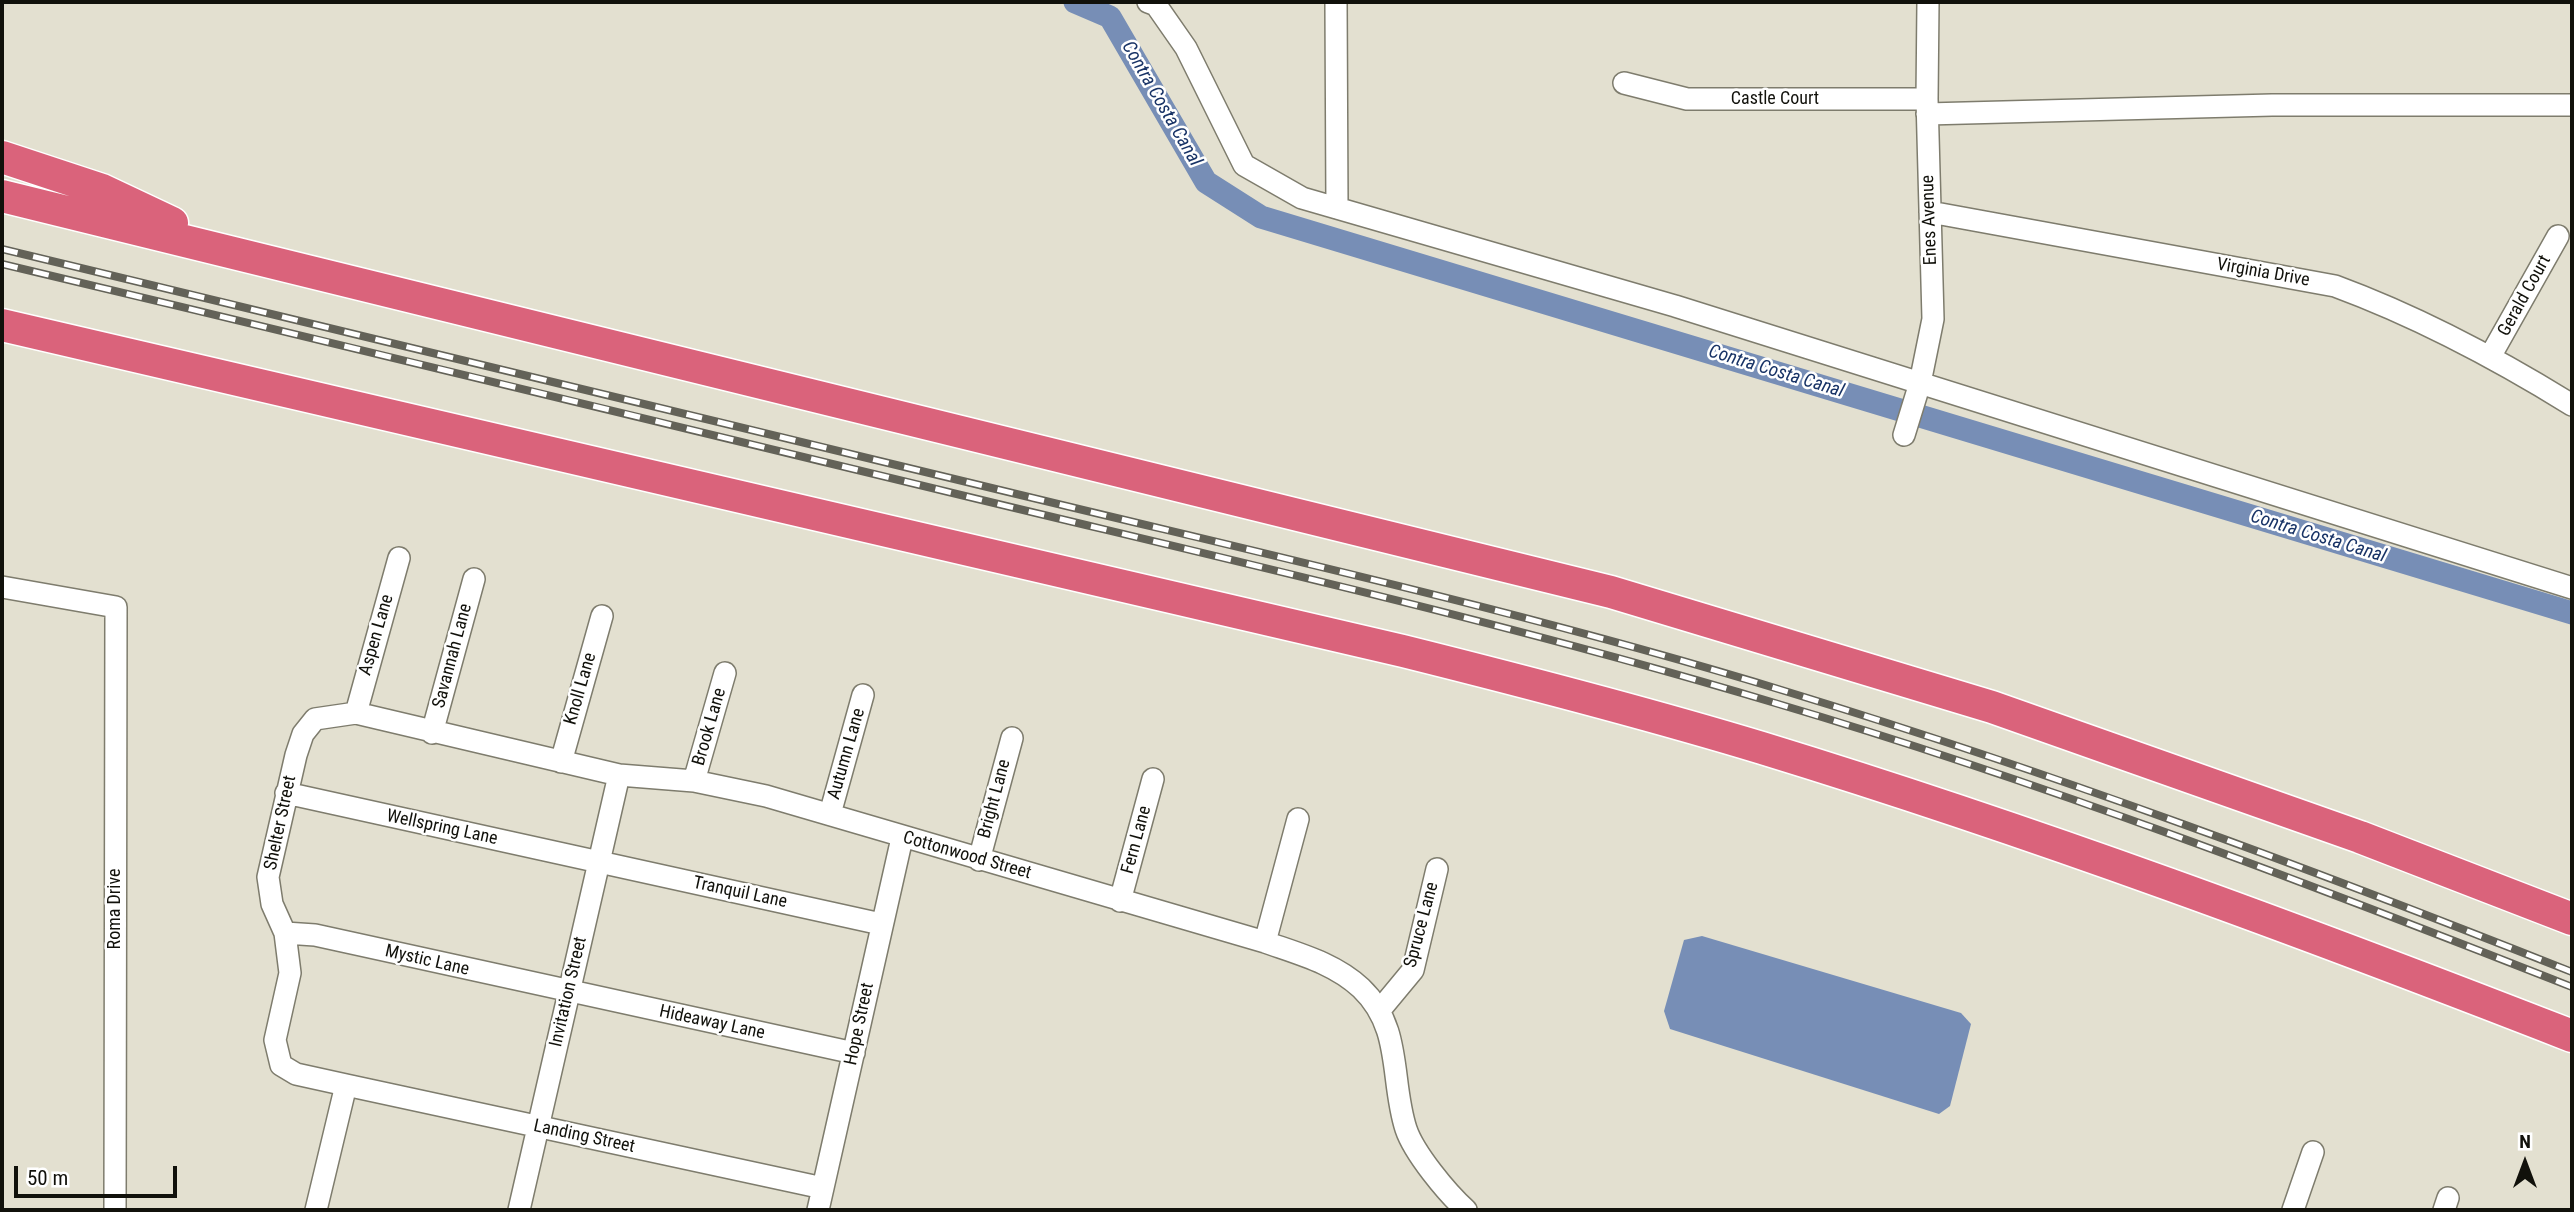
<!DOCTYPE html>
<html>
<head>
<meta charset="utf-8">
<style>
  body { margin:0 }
  #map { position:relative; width:2574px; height:1212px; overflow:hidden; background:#e3e0d0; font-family:"Roboto Condensed",sans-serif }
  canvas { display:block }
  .frame { position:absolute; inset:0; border:4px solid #11110b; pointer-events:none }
  .north { position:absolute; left:2490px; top:1128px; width:70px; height:70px; -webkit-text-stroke:5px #fff; paint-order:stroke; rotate:0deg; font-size:19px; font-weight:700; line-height:28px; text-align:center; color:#11110b }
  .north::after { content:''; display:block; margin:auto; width:24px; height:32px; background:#11110b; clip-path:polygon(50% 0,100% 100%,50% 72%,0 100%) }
  .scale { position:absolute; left:14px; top:1166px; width:163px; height:32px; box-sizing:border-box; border:4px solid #11110b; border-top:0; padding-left:9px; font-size:21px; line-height:24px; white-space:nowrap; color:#11110b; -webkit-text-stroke:5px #fff; paint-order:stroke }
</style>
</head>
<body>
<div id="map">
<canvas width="2574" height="1212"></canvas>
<div class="frame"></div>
<div class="north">N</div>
<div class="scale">50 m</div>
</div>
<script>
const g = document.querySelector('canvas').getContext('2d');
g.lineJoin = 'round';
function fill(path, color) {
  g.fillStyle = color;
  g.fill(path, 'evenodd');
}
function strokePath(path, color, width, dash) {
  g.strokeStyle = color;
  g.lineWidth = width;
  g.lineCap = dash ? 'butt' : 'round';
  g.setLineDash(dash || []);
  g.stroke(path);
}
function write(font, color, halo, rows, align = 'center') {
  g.font = font + ' "Roboto Condensed",sans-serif';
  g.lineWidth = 5;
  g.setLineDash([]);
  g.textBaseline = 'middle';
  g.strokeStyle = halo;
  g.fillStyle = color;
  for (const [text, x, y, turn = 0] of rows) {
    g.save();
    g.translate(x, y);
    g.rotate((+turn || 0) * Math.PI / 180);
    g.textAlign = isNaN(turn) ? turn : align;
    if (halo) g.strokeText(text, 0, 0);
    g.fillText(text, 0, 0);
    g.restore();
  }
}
const water = new Path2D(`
  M 1702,936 L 1961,1013 L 1971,1024 L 1950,1106 L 1939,1114 L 1670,1029 L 1664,1011 L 1684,940 Z`);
const canal = new Path2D(`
  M 1075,2 L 1110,17 L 1206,182 L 1261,217 L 2572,613`);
const minor = new Path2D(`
  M 1148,2 L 1156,5 L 1186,48 L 1244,165 L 1302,198 L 1675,306 L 2572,588
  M 1336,2 L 1337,208
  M 1624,83 L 1687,99 L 1927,99
  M 1927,114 L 2272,105 L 2572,105
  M 1930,212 L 2335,286 C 2419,317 2496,358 2572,405
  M 2491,355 L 2558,236
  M 1904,435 L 1920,383 L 1933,319 L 1927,99 L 1928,2
  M 2,587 L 116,607 L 115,1210
  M 356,713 L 399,558
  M 432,733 L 474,579
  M 561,762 L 602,616
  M 694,781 L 725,673
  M 286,793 L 881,924
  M 830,814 L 863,695
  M 979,860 L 1012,738
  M 1120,901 L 1153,779
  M 285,933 L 315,935 L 854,1053
  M 1265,942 L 1298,819
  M 1379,1011 L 1413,970 L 1437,869
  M 346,1085 L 823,1188
  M 316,1210 L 346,1085 L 296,1074 L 281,1065 L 275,1040 L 290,973 L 285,933 L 272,904 L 268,877 L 296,755 L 303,734 L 315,719 L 356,713 L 619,775 L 694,781 L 766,796 L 1265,942 C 1299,954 1334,963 1361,988 C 1403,1028 1390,1080 1406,1129 C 1414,1153 1447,1193 1466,1210
  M 519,1210 L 619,775
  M 818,1210 L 902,838
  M 2293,1210 L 2313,1152
  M 2444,1210 L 2448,1198`);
const highway = new Path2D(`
  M 2,157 L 102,190 L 172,223
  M 2,196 L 1611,592 L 1992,707 L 2360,837 L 2572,919
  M 2,325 L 1403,651 C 1523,681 1643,712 1762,748 C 2036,832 2305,932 2572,1036`);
const rail = new Path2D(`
  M 2,249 C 346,332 690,415 1033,498 C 1286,559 1540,616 1788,692 C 2054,773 2314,870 2572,972
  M 2,264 C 333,343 664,423 994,503 C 1256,566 1518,626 1775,703 C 2046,783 2310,884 2572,987`);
const streetNames = [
  ["Castle Court",1775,99],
  ["Enes Avenue",1930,220,-92],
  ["Virginia Drive",2263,273,10],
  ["Gerald Court",2525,296,-61],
  ["Aspen Lane",377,635,-74],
  ["Savannah Lane",453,656,-75],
  ["Knoll Lane",581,689,-74],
  ["Brook Lane",710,727,-74],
  ["Autumn Lane",847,754,-74],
  ["Bright Lane",995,799,-75],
  ["Shelter Street",281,823,-78],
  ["Wellspring Lane",442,828,12],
  ["Fern Lane",1137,840,-75],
  ["Cottonwood Street",967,856,16],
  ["Tranquil Lane",740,893,12],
  ["Roma Drive",115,909,-90],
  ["Spruce Lane",1422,925,-75],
  ["Mystic Lane",427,961,13],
  ["Invitation Street",569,992,-77],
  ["Hideaway Lane",712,1023,12],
  ["Hope Street",860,1024,-78],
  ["Landing Street",584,1137,12]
];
const waterNames = [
  ["Contra Costa Canal",1161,104,60],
  ["Contra Costa Canal",1776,372,17],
  ["Contra Costa Canal",2318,537,17]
];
fill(water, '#778eb6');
strokePath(canal, '#778eb6', 23);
strokePath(minor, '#7e7c6d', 24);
strokePath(highway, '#fff', 35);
strokePath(minor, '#fff', 21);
strokePath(highway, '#da637b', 32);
strokePath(rail, '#636258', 8);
strokePath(rail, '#fff', 5, [16]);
write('18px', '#11110b', '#fff', streetNames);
write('italic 19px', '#183366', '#fff', waterNames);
</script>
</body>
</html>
